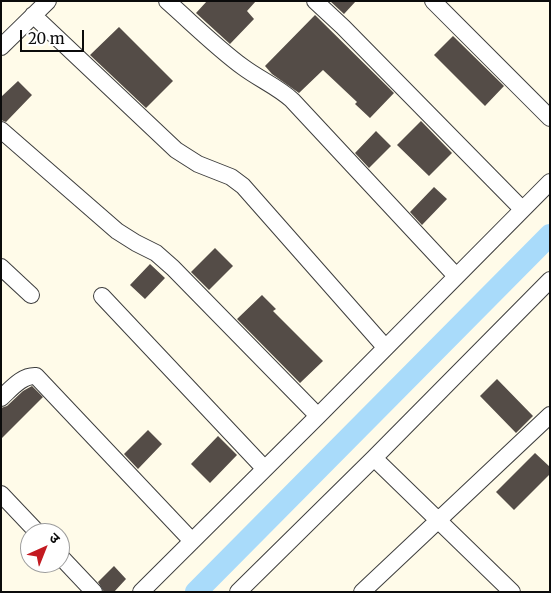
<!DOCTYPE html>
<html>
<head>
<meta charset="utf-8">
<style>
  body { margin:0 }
  #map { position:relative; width:551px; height:593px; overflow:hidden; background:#fffbe9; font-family:Merriweather,"Noto Sans Devanagari",serif }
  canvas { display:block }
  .frame { position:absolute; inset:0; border:2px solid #0b0b0b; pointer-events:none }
  .north { position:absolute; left:20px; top:523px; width:50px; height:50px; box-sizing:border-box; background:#fff; border:1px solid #9d9d9d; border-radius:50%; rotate:44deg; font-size:14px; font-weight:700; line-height:20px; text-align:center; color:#0b0b0b }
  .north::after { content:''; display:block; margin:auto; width:18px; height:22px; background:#c31a21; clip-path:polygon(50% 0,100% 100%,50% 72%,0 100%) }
  .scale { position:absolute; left:20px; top:30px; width:64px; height:22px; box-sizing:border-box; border:2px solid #0b0b0b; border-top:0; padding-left:6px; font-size:15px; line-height:18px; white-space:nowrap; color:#0b0b0b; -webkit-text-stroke:4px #fff; paint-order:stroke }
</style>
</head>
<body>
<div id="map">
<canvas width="551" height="593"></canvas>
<div class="frame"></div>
<div class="north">उ</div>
<div class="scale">20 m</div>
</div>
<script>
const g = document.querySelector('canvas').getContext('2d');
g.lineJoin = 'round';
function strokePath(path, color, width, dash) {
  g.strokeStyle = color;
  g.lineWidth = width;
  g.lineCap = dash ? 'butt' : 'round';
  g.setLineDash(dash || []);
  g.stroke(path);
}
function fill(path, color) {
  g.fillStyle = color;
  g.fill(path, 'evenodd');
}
const canal = new Path2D(`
  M 196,592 L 550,235`);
const building = new Path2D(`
  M 207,1 L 256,1 L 247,11 L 254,19 L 230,44 L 196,13 Z
  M 330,1 L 356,1 L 344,14 Z
  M 315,15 L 394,93 L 370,118 L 355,104 L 357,102 L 323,70 L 299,93 L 272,74 L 265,66 Z
  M 119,27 L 173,81 L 146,108 L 90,55 Z
  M 453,36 L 504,86 L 485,106 L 434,55 Z
  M 18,81 L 32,95 L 6,122 L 1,120 L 1,97 Z
  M 421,121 L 452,153 L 429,176 L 397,145 Z
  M 376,131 L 391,146 L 369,168 L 355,153 Z
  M 434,187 L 447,199 L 422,225 L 410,212 Z
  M 215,248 L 233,266 L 209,290 L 191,272 Z
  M 150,264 L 165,278 L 145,299 L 130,285 Z
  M 262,295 L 276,309 L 273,311 L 323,361 L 300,383 L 237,319 Z
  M 497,379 L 533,416 L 516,433 L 480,396 Z
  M 32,386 L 43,397 L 1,439 L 1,408 L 7,406 L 23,391 Z
  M 148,430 L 162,444 L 138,469 L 124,454 Z
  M 218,436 L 237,455 L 210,483 L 191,464 Z
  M 535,453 L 550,467 L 550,474 L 514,510 L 496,492 Z
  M 114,566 L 126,579 L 114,592 L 104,592 L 98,582 Z`);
const street = new Path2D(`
  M 167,1 C 192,23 217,48 243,67 C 259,79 278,87 292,100 L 456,276
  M 315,1 L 343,27 L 522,209
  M 433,1 L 550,118
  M 33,15 L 176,150 L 198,164 L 231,177 L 243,186 L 385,347
  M 1,47 L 48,1
  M 1,130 L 117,231 L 136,243 L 156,253 L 173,268 L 318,416
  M 1,267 L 31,295
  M 102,296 L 264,468
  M 1,398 C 11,389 22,375 36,376 L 192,541
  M 374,458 L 512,592
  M 1,494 L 38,533
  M 60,556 L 94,592
  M 141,592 L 318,416 L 550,182
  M 238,592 L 374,458 L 550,280
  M 362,592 L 550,415`);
strokePath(canal, '#a9dbfa', 22);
fill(building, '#544c47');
strokePath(street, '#3e3e3e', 18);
strokePath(street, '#fff', 16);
</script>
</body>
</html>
